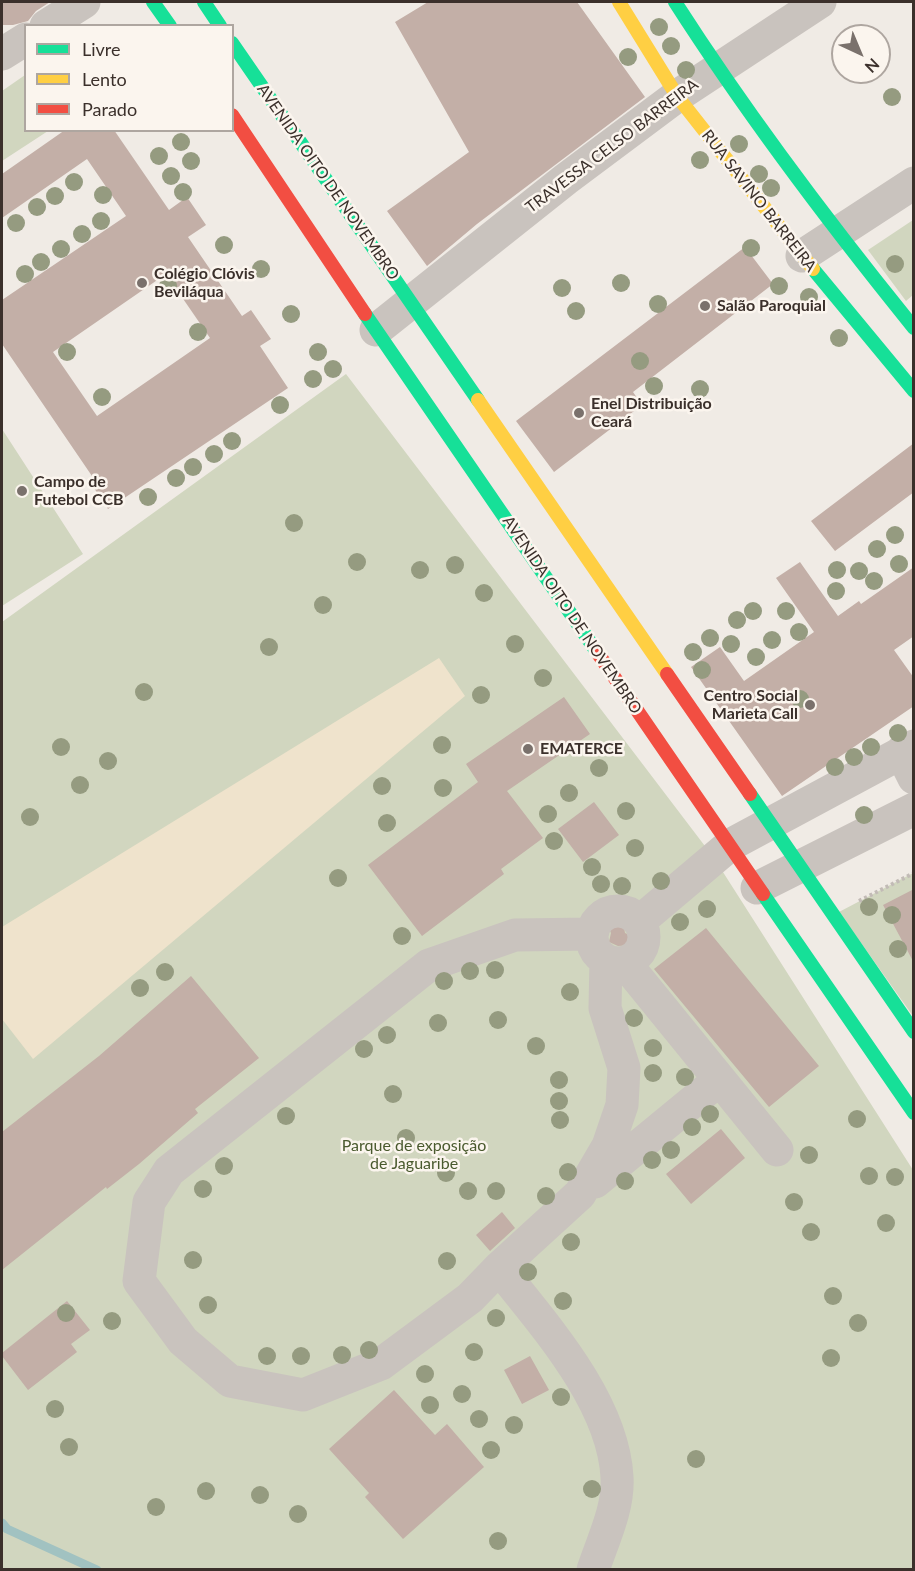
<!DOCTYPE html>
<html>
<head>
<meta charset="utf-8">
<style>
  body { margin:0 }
  #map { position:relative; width:915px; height:1571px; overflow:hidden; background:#f0ebe5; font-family:Lato,sans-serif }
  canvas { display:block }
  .frame { position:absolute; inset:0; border:3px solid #3b302b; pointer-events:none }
  .legend { position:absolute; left:24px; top:24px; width:210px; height:108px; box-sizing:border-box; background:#fbf5ee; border:2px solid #aea6a0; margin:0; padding:8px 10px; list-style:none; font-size:18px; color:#3b302b }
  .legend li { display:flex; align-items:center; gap:12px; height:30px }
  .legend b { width:30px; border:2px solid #aea6a0 }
  .north { position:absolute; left:831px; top:24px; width:60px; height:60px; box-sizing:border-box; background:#fbf5ee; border:2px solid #aea6a0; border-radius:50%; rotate:136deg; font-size:16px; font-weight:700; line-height:24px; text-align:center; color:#3b302b }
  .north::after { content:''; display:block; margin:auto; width:21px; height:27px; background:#7a716c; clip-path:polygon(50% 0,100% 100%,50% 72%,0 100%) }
</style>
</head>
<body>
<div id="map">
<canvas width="915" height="1571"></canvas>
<div class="frame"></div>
<ul class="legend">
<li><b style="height:8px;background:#16e098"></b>Livre</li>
<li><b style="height:8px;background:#ffcf43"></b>Lento</li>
<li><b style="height:8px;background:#f24e42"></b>Parado</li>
</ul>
<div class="north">N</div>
</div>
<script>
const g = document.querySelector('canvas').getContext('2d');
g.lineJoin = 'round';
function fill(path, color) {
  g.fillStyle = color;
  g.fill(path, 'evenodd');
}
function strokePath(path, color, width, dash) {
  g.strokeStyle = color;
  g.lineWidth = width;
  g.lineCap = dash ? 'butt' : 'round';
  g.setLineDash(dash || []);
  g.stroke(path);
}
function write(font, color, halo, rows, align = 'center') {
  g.font = font + ' Lato,sans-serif';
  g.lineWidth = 5;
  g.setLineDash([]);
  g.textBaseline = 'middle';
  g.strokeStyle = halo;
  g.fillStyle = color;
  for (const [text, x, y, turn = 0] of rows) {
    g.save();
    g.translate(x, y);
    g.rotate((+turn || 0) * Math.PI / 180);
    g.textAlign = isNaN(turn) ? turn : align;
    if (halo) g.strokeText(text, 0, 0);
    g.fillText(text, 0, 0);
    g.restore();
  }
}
const green = new Path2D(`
  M 25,75 L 26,130 L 48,131 L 2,161 L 2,91 Z
  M 913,220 L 913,295 L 906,301 L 868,250 Z
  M 346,374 L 714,858 L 913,1170 L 913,1569 L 2,1569 L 2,622 Z
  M 2,429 L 83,554 L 2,606 Z
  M 913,873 L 913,1016 L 839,912 Z`);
const sand = new Path2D(`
  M 439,658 L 465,696 L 33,1059 L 2,1019 L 2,927 Z`);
const stream = new Path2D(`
  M 2,1523 L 7,1529 L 97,1570`);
const building = new Path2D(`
  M 2,2 L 50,2 L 36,11 L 28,21 L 13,25 L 2,25 Z
  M 428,2 L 577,2 L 645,97 L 477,224 L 427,266 L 387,211 L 469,152 L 395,22 Z
  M 65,130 L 114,130 L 169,210 L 187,197 L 206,225 L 188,237 L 242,316 L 251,310 L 271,339 L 260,346 L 288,388 L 108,509 L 90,482 L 94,479 L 2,344 L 2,300 L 126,216 L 87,159 L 2,218 L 2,174 ZM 166,274 L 210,338 L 97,416 L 53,352 Z
  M 745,247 L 773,284 L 633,392 L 642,405 L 554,472 L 516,421 Z
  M 914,443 L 914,492 L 835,551 L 811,521 Z
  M 800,562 L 838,616 L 859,601 L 861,604 L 914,567 L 914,636 L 894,650 L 914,678 L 914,706 L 782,796 L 691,667 L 720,647 L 744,681 L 814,632 L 776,578 Z
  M 564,697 L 590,734 L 507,791 L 543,838 L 501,869 L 504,874 L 422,936 L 368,865 L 478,782 L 466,764 Z
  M 594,802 L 619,835 L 583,862 L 558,829 Z
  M 914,889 L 914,963 L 883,905 Z
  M 613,918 L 622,918 L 625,933 L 638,939 L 637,949 L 631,945 L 618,946 L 609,942 L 611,933 L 606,922 Z
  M 706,928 L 819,1066 L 769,1107 L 654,969 Z
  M 191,976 L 259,1058 L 195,1109 L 198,1113 L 139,1164 L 107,1189 L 106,1187 L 2,1270 L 2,1132 L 99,1056 Z
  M 721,1129 L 745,1158 L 691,1204 L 666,1174 Z
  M 502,1212 L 515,1228 L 490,1251 L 476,1235 Z
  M 67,1301 L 90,1330 L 71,1344 L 77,1352 L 28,1390 L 2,1356 L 2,1353 Z
  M 530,1356 L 549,1390 L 522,1404 L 504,1370 Z
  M 394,1390 L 435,1435 L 447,1424 L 484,1467 L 403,1539 L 365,1497 L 369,1493 L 329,1449 Z`);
const path = new Path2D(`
  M 859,901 L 914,873`);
const street = new Path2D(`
  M 46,26 L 84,2
  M 2,54 L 26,39
  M 802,256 L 914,183
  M 376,330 L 566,179 L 677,96 L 820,2
  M 901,752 L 914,778
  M 757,888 L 914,809
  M592 937a26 26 0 1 1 52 0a26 26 0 1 1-52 0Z
  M 640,921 L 730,845 L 914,746
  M 592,934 L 515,935 L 429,965 L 169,1171 L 149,1202 L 139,1281 L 183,1341 L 230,1381 L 303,1395 L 381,1364 L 470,1298 L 499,1268 L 580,1194 L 608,1146 L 622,1105 L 624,1068 L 605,1008 L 606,960
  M 625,963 L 777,1150
  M 595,1182 L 719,1080
  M 499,1268 C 544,1325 613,1401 617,1477 C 619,1508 603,1540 593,1570`);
const fast = new Path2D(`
  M 153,2 L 170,26
  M 204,2 L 220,26
  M 675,2 C 748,116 829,223 914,328
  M 232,43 L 478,400
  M 813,269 L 914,391
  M 365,314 L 597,652
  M 750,794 L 914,1032
  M 763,894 L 914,1113`);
const slow = new Path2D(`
  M 619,2 L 677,96 L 813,269
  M 478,400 L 667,674`);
const jam = new Path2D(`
  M 232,115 L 365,314
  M 597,652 L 763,894
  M 667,674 L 750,794`);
const trees = [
  [659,27],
  [671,46],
  [628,57],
  [686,70],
  [892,97],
  [181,142],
  [739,144],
  [159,156],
  [700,160],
  [191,161],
  [759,174],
  [171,176],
  [74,182],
  [771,188],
  [183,192],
  [103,195],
  [55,196],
  [37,207],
  [101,221],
  [16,223],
  [82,234],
  [224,245],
  [751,248],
  [61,249],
  [41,262],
  [895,264],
  [261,269],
  [25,274],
  [621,283],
  [168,286],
  [779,286],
  [562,288],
  [809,297],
  [658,304],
  [576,311],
  [291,314],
  [198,332],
  [839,338],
  [67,352],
  [318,352],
  [640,361],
  [333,369],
  [313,379],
  [654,386],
  [700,389],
  [102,397],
  [280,405],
  [232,441],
  [214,454],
  [193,467],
  [176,478],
  [148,497],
  [294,523],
  [895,535],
  [877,549],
  [357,562],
  [899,564],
  [455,565],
  [420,570],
  [837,570],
  [859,571],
  [874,581],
  [836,591],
  [484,593],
  [323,605],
  [753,611],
  [786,611],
  [737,620],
  [799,632],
  [710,638],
  [772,640],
  [515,644],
  [731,644],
  [269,647],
  [693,652],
  [756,657],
  [702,670],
  [543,678],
  [144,692],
  [481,695],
  [800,699],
  [898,733],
  [442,745],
  [61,747],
  [871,747],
  [854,757],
  [108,761],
  [835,767],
  [599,768],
  [80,785],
  [382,786],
  [443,788],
  [569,793],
  [626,811],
  [548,814],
  [864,815],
  [30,817],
  [387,823],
  [554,841],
  [635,848],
  [592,867],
  [338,878],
  [661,881],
  [601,884],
  [622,886],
  [869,907],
  [707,909],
  [892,915],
  [680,922],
  [402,936],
  [898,949],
  [495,970],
  [470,971],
  [165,972],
  [444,981],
  [140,988],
  [570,992],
  [634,1018],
  [498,1020],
  [438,1023],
  [387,1035],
  [536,1046],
  [653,1048],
  [364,1049],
  [653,1073],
  [685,1077],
  [559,1080],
  [393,1094],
  [559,1101],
  [710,1114],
  [286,1116],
  [857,1119],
  [560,1120],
  [692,1127],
  [406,1138],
  [671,1150],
  [809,1155],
  [652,1160],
  [224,1166],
  [568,1172],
  [446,1173],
  [869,1176],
  [895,1177],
  [625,1181],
  [203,1189],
  [468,1191],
  [496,1191],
  [546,1196],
  [794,1202],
  [886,1223],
  [811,1232],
  [571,1242],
  [193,1260],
  [447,1261],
  [528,1272],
  [833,1296],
  [563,1301],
  [208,1305],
  [66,1313],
  [496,1318],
  [112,1321],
  [858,1323],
  [369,1350],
  [474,1352],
  [342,1355],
  [267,1356],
  [301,1356],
  [831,1358],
  [425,1374],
  [462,1394],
  [561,1397],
  [430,1405],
  [55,1409],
  [479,1419],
  [514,1425],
  [69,1447],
  [491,1450],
  [696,1459],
  [592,1489],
  [206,1491],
  [260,1495],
  [156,1507],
  [298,1514],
  [498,1541]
];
const markers = [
  [142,283,6,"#7a716c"],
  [705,306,6,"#7a716c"],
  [579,413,6,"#7a716c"],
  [22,491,6,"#7a716c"],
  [810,705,6,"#7a716c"],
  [528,749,6,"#7a716c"]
];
const streetNames = [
  ["TRAVESSA CELSO BARREIRA",612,146,-37],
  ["AVENIDA OITO DE NOVEMBRO",328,182,55],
  ["RUA SAVINO BARREIRA",759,201,52],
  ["AVENIDA OITO DE NOVEMBRO",572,615,56]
];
const poiNames = [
  ["Colégio Clóvis",154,274],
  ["Beviláqua",154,292],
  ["Salão Paroquial",717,306],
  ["Enel Distribuição",591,404],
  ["Ceará",591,422],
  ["Campo de",34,482],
  ["Futebol CCB",34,500],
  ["Centro Social",798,696,"right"],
  ["Marieta Call",798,714,"right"],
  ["EMATERCE",540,749]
];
const parkNames = [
  ["Parque de exposição",414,1146],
  ["de Jaguaribe",414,1164]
];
fill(green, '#d1d6bf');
fill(sand, '#efe3cc');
strokePath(stream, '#a1c2c1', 9);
fill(building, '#c3afa7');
strokePath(path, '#c2bbb6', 4, [3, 3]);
strokePath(street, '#c9c3be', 33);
strokePath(fast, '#16e098', 14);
strokePath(slow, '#ffcf43', 14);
strokePath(jam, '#f24e42', 14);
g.fillStyle = '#959b80';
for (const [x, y] of trees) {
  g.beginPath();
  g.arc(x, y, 9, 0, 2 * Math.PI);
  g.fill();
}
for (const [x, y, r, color] of markers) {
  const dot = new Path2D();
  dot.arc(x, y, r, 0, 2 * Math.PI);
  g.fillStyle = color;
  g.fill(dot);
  strokePath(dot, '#fbf5ee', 2);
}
write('16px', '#3b302b', '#fbf5ee', streetNames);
write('bold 16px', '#3b302b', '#fbf5ee', poiNames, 'left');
write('16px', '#4a5a2e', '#fbf5ee', parkNames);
</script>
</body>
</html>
